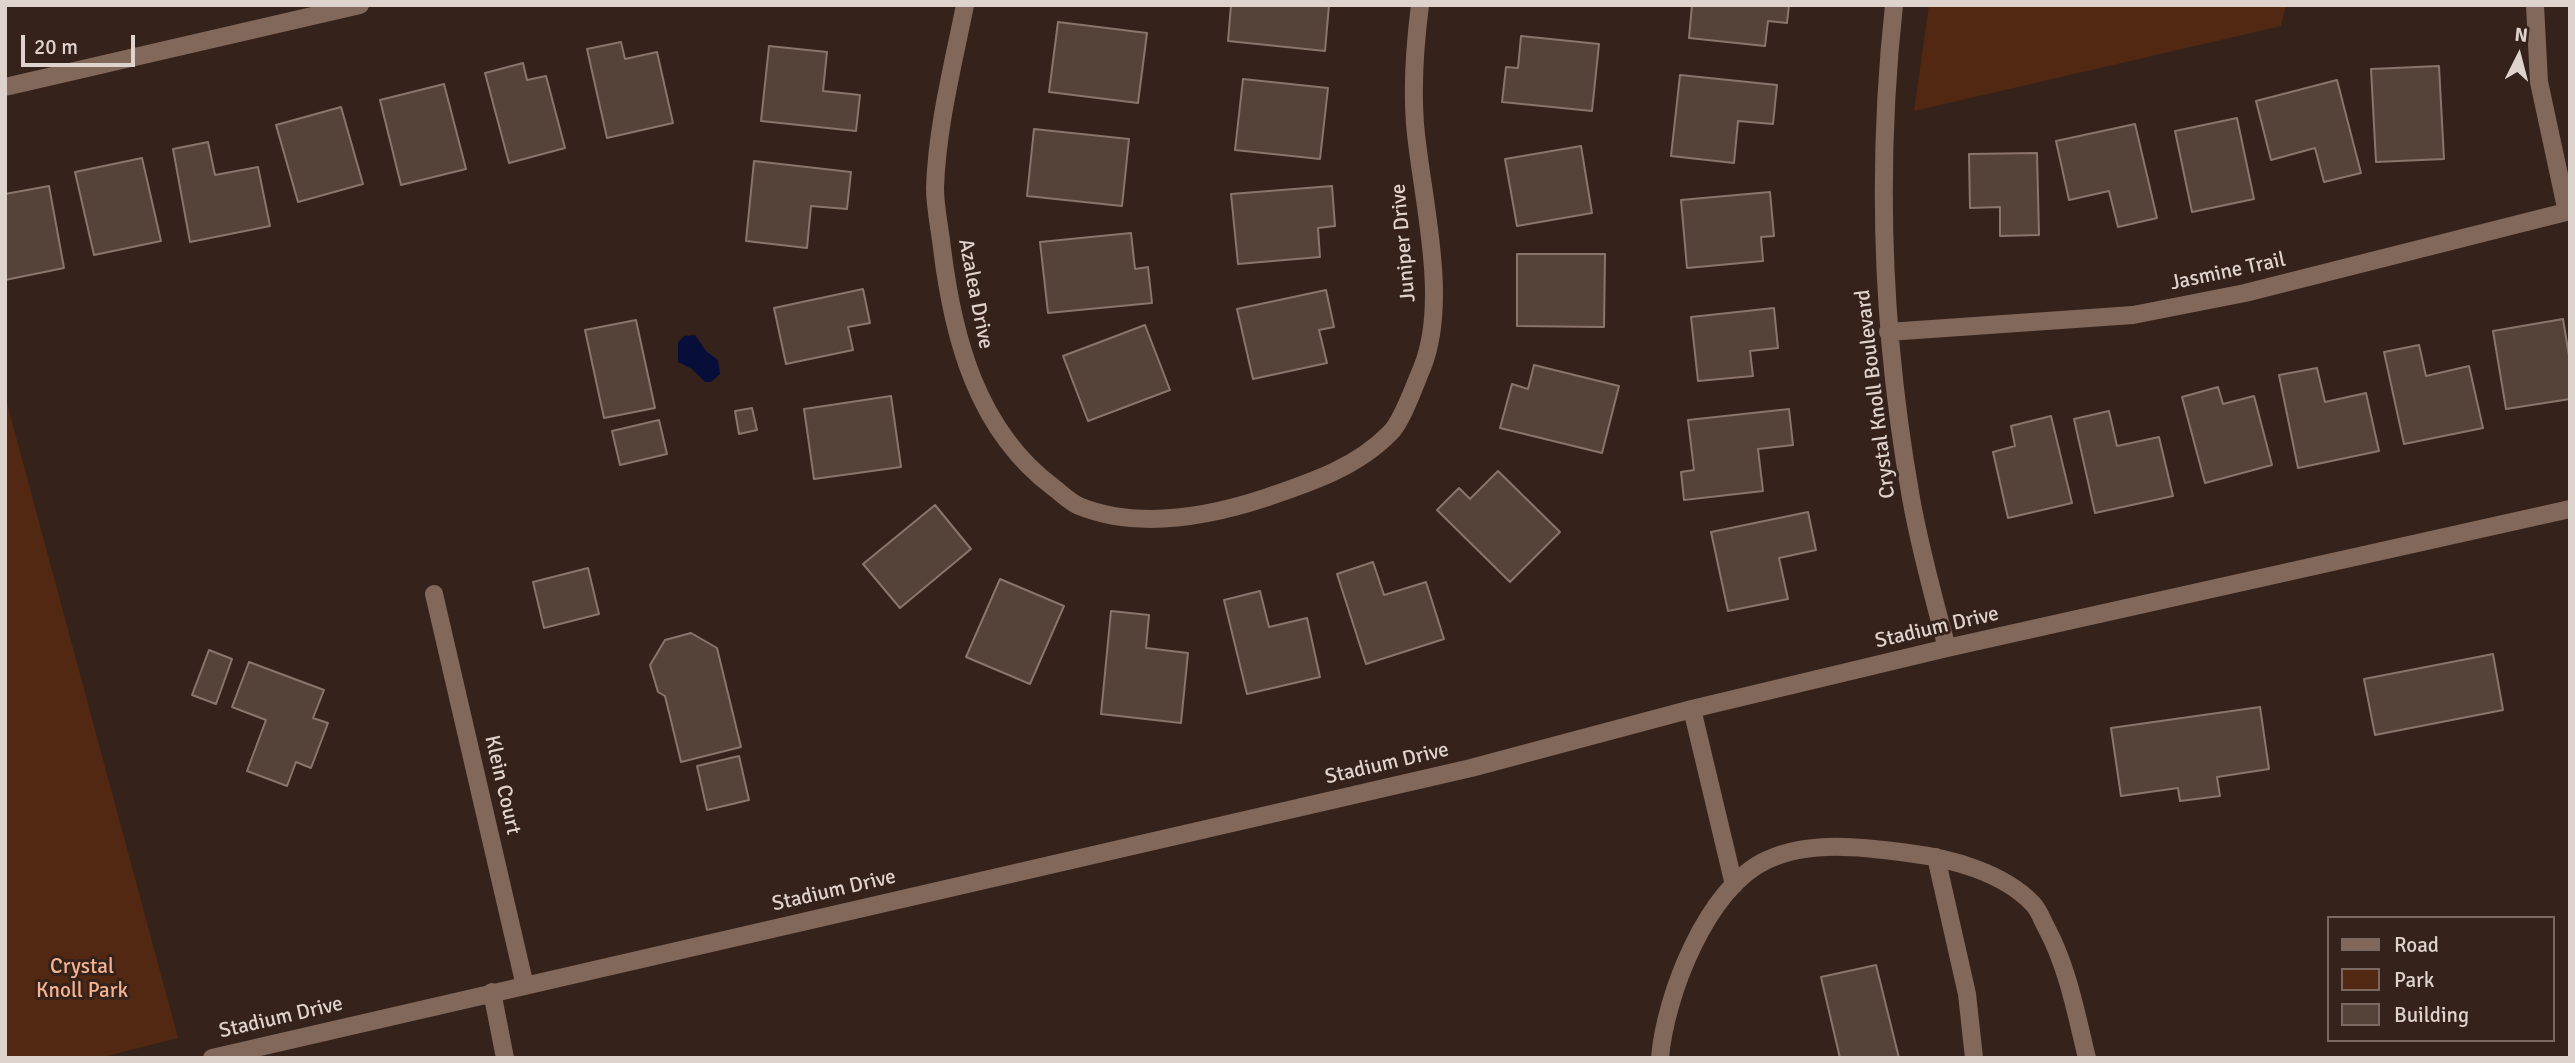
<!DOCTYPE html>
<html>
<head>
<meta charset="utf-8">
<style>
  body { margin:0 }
  #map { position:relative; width:2575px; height:1063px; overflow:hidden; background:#35231b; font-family:Signika,sans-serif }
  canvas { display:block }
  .frame { position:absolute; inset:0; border:7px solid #dfd3cd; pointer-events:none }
  .legend { position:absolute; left:2327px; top:916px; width:228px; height:126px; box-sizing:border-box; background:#35231b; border:2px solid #796962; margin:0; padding:9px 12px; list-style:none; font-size:21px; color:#dfd3cd }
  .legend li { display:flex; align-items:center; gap:14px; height:35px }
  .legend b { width:35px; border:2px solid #796962 }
  .north { position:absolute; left:2484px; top:21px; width:70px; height:70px; -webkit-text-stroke:5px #35231b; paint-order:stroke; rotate:6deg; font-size:19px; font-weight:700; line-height:28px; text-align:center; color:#dfd3cd }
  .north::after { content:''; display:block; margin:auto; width:24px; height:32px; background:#dfd3cd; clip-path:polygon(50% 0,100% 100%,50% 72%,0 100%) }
  .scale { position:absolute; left:21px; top:35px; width:114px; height:32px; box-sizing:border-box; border:4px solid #dfd3cd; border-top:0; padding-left:9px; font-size:21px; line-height:24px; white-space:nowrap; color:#dfd3cd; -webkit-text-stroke:5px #35231b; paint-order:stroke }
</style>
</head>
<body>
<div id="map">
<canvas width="2575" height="1063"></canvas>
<div class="frame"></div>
<ul class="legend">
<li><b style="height:9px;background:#82675b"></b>Road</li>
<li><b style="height:19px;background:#532812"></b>Park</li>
<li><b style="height:19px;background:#554239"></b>Building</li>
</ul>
<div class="north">N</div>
<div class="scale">20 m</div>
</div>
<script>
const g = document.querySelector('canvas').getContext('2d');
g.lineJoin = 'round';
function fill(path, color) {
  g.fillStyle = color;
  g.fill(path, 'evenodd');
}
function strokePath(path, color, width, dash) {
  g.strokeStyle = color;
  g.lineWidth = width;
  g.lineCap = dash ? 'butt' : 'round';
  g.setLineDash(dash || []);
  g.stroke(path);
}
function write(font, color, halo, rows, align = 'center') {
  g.font = font + ' Signika,sans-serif';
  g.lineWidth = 6;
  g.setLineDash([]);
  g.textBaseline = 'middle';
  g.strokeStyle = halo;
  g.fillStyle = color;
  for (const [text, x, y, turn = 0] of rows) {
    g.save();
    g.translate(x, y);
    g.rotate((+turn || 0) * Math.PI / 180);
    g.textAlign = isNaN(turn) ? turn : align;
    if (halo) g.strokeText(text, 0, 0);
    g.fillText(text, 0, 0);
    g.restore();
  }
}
const green = new Path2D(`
  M 1929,5 L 2286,5 L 2281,26 L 1914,111 Z
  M 5,396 L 178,1038 L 99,1058 L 5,1058 Z`);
const water = new Path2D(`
  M 695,335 L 706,351 L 718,360 L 720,374 L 711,382 L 705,382 L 692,369 L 678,362 L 678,342 L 684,336 Z`);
const building = new Path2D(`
  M 1231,5 L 1329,5 L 1325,51 L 1228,41 Z
  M 1692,5 L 1789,5 L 1787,23 L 1768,21 L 1765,46 L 1689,38 Z
  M 1058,22 L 1147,33 L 1138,103 L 1049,92 Z
  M 1521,36 L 1599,44 L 1592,111 L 1502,102 L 1506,67 L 1518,68 Z
  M 621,42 L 625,59 L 657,52 L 673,123 L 607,138 L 587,49 Z
  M 769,46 L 827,52 L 823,91 L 860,95 L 856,131 L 761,121 Z
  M 523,63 L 527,80 L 546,76 L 565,148 L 509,163 L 485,73 Z
  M 2439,66 L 2444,159 L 2376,162 L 2371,69 Z
  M 1680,75 L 1777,85 L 1773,124 L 1738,121 L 1734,163 L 1671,156 Z
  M 1243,79 L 1328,88 L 1320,159 L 1235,150 Z
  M 2337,80 L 2361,173 L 2324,182 L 2315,148 L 2271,160 L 2256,101 Z
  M 444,84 L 466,169 L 401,185 L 380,100 Z
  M 341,107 L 363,184 L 298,202 L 276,125 Z
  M 2237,118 L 2254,199 L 2192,212 L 2175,131 Z
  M 2135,124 L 2157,218 L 2118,227 L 2109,191 L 2069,200 L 2056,141 Z
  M 1034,129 L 1129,139 L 1122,206 L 1027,196 Z
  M 208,142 L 215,175 L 258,167 L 270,226 L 190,242 L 173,149 Z
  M 1581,146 L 1592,213 L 1517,226 L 1505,159 Z
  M 2037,153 L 2039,235 L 2000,236 L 2000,207 L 1970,208 L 1969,154 Z
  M 142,158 L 161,241 L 94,255 L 75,172 Z
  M 754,161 L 851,172 L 847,209 L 811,206 L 807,248 L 746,241 Z
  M 49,186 L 64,268 L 5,280 L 5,194 Z
  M 1332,186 L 1335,226 L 1318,228 L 1320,257 L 1238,264 L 1231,194 Z
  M 1770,192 L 1774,236 L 1761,237 L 1763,261 L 1687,268 L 1681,200 Z
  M 1131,233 L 1135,269 L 1148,267 L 1152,303 L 1048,313 L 1040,242 Z
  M 1517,254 L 1605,254 L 1604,327 L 1517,326 Z
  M 863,289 L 870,323 L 848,327 L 853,350 L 786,364 L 774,308 Z
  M 1326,290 L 1334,327 L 1319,330 L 1327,363 L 1253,379 L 1237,309 Z
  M 1774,308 L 1778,348 L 1750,351 L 1753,376 L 1698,381 L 1691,317 Z
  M 2563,319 L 2570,362 L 2570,399 L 2506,409 L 2493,331 Z
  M 636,320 L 655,408 L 604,418 L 585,330 Z
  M 1145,325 L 1170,390 L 1088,421 L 1063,356 Z
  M 2419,345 L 2426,376 L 2469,366 L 2483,428 L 2404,444 L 2384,352 Z
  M 1534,365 L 1619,386 L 1602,453 L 1500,428 L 1512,384 L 1528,389 Z
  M 2317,368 L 2325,402 L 2366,393 L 2379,451 L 2298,468 L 2279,375 Z
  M 2218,387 L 2223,404 L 2254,396 L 2272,465 L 2205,483 L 2182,397 Z
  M 891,396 L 901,467 L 814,479 L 804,409 Z
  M 752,408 L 757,430 L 739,434 L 735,411 Z
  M 1789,409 L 1793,445 L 1758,449 L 1763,491 L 1684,500 L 1681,472 L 1694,470 L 1688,420 Z
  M 2109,411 L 2117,446 L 2159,437 L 2173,496 L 2095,513 L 2074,419 Z
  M 2051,416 L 2072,503 L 2008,518 L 1993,452 L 2015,446 L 2011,426 Z
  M 659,420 L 667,454 L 620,465 L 612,431 Z
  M 1498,471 L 1560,532 L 1510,582 L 1437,510 L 1459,488 L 1470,499 Z
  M 935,505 L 971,549 L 900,608 L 863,564 Z
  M 1808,512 L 1816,550 L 1779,558 L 1788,599 L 1728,611 L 1711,532 Z
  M 1373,562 L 1384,595 L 1426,582 L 1444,639 L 1366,664 L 1337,574 Z
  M 588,568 L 599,614 L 544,628 L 533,582 Z
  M 1000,579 L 1064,606 L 1030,684 L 966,657 Z
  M 1260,591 L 1269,627 L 1307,618 L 1320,677 L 1247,694 L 1224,600 Z
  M 1111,611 L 1149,615 L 1146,648 L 1188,653 L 1181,723 L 1101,714 Z
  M 691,633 L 717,648 L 741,747 L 681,762 L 665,696 L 658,692 L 650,665 L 665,640 Z
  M 209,650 L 232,659 L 216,704 L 192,695 Z
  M 2493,654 L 2503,710 L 2375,735 L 2364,679 Z
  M 249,662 L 324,690 L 313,718 L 328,723 L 311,768 L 296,762 L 287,786 L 247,771 L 266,720 L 232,707 Z
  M 2260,707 L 2269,769 L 2217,777 L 2220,796 L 2180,801 L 2178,788 L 2121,796 L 2111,728 Z
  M 739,756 L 749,800 L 707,810 L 697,766 Z
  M 1876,965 L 1899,1058 L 1840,1058 L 1821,977 Z`);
const minor = new Path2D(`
  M 965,5 C 953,65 937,127 935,188 C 935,208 940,229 942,248 C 953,338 977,430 1053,487 C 1061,493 1070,502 1079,506 C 1138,530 1211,516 1268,497 C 1312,482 1357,467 1390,433 C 1402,422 1415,384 1422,368 C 1450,299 1421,196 1415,124 C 1412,85 1415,44 1420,5
  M 1894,5 C 1876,170 1882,335 1911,498 C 1920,549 1934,599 1947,648
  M 2535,5 L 2539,82 L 2567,212
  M 5,87 L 360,5
  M 1888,332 L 2133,315 L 2245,293 L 2570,211
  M 434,594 L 525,986
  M 1692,709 L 1734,885
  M 1936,857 L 1967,994 L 1974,1058
  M 492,992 L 505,1058
  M 212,1058 L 1471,768 L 1692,709 L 1947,648 L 2570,509
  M 1660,1058 C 1665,996 1707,887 1767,860 C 1810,840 1863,847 1908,853 C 1949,858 2003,872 2033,904 C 2039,910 2042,920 2046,927 C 2068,968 2076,1013 2087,1058`);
const streetNames = [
  ["Juniper Drive",1404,243,-95],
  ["Jasmine Trail",2228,272,-12],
  ["Azalea Drive",975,294,79],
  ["Crystal Knoll Boulevard",1876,394,-97],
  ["Stadium Drive",1937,628,-13],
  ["Stadium Drive",1387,764,-13],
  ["Klein Court",502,785,77],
  ["Stadium Drive",834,891,-13],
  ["Stadium Drive",281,1018,-13]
];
const parkNames = [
  ["Crystal",82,967],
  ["Knoll Park",82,991]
];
fill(green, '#532812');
fill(water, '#070e3a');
fill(building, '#554239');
strokePath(building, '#8a756b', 2);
strokePath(minor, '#82675b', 18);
write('21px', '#dfd3cd', '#35231b', streetNames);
write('21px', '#f7b292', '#35231b', parkNames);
</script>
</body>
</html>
